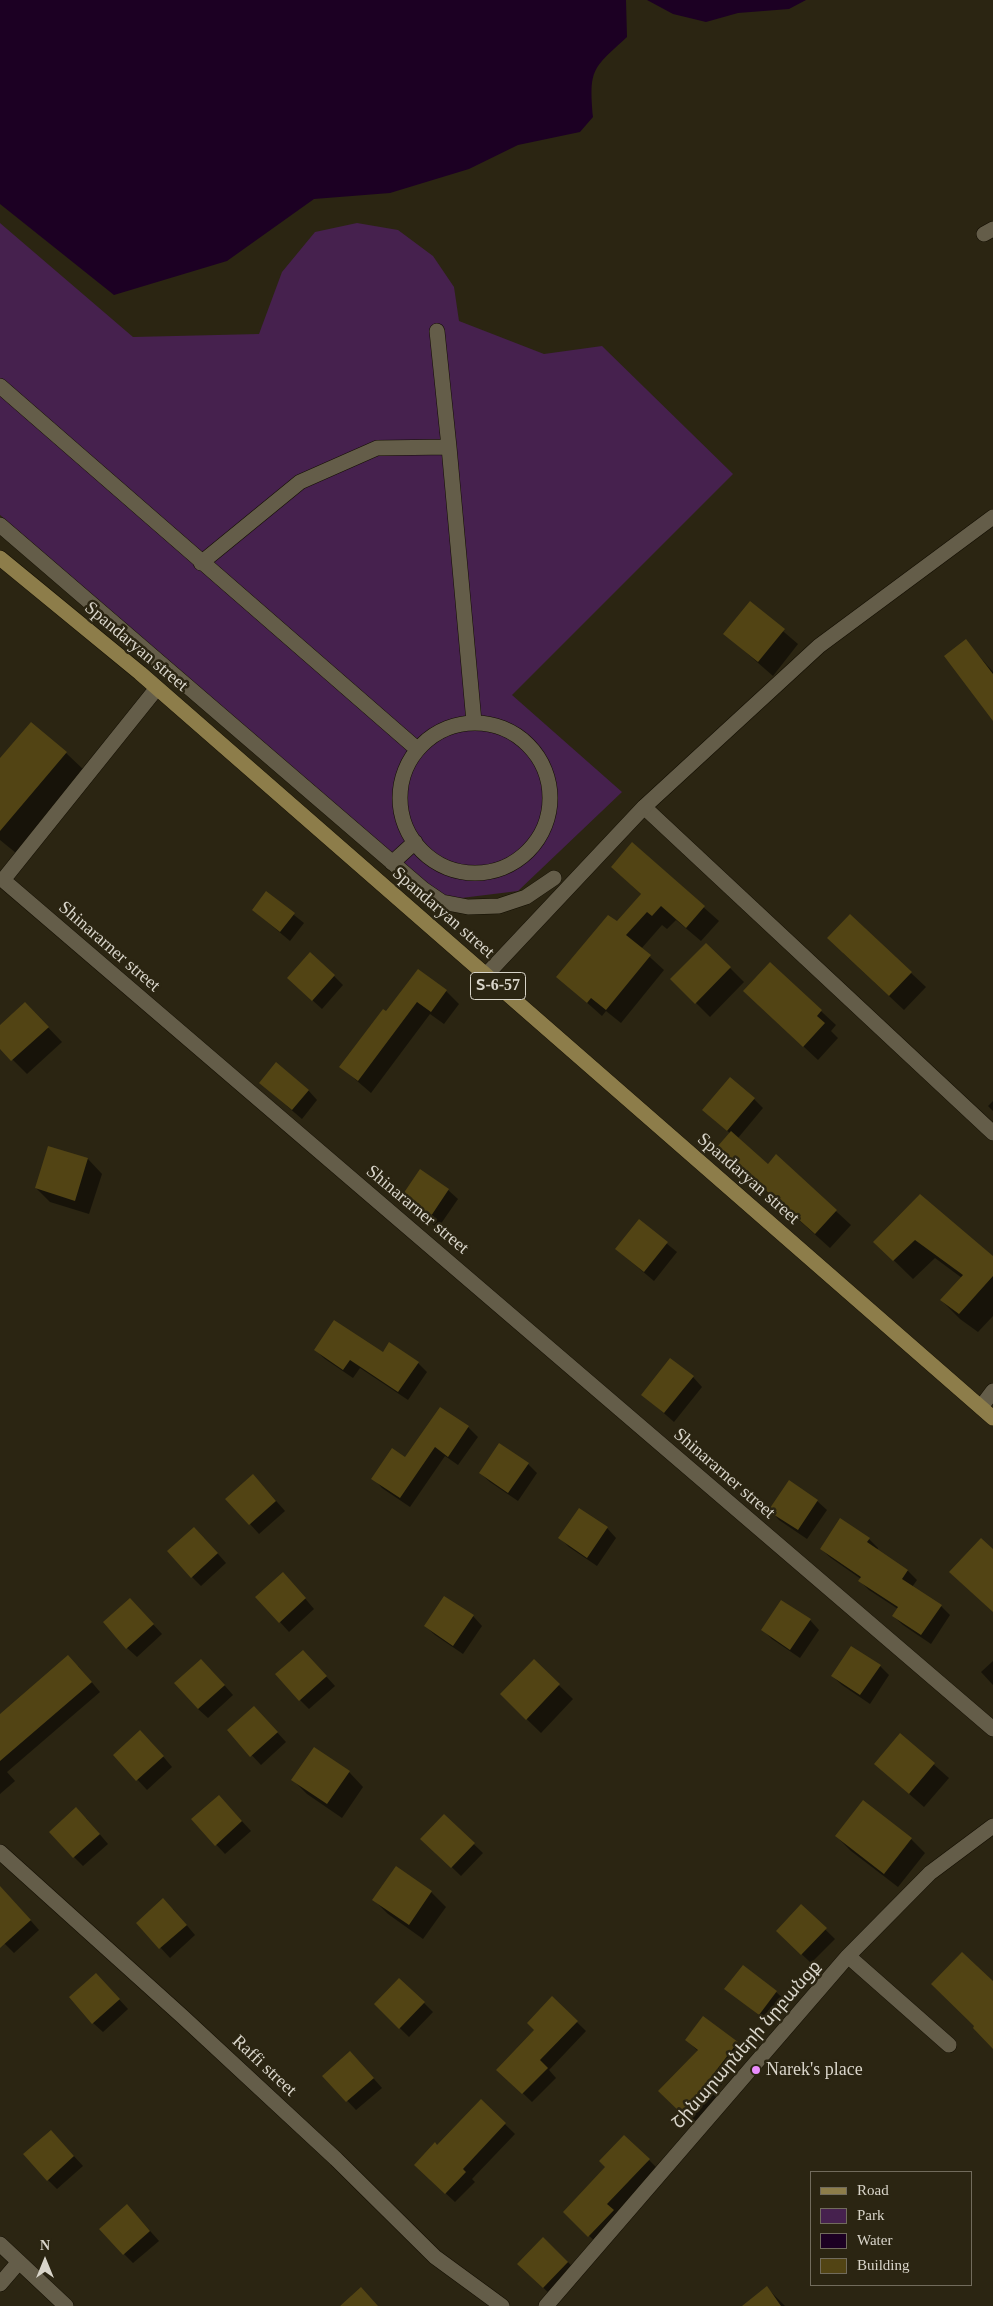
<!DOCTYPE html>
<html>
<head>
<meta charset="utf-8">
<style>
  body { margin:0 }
  #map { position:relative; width:993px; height:2306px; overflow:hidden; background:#2b2512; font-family:"Times New Roman",serif }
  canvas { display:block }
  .legend { position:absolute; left:810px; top:2171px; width:162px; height:115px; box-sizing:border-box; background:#2b2512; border:1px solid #716b5c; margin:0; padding:6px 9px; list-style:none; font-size:15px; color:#d9d5ca }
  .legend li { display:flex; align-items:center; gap:10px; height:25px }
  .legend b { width:25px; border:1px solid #716b5c }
  .north { position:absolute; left:20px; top:2236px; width:50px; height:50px; -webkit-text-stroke:4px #2b2512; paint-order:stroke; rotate:0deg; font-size:14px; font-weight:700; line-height:20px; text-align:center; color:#d9d5ca }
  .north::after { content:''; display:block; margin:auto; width:18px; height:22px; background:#d9d5ca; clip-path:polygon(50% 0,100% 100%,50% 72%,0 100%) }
</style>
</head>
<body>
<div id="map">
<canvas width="993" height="2306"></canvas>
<ul class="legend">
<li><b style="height:6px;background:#8d7d4a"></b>Road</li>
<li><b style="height:14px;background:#46214e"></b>Park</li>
<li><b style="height:14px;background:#1c0023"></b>Water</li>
<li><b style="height:14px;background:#524414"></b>Building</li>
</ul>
<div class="north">N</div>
</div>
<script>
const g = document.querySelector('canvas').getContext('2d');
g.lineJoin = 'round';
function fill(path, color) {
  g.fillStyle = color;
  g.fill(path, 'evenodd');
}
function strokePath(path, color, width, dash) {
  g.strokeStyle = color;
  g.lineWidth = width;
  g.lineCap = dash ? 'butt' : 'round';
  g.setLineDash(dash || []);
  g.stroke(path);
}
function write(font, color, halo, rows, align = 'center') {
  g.font = font + ' "Times New Roman","Noto Sans Armenian",serif';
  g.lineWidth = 5;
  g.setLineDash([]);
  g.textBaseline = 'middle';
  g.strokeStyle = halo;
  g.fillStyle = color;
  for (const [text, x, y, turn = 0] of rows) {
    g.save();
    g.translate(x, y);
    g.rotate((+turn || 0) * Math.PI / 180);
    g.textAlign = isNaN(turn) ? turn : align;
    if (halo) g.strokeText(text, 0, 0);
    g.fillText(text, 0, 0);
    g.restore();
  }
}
const green = new Path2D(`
  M 0,223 L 133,337 L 259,334 L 282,272 L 315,232 L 357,223 L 398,230 L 433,256 L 454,287 L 459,321 L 544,354 L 602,346 L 733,474 L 512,695 L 622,792 L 518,891 L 445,900 L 0,515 Z`);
const water = new Path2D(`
  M 0,0 L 626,0 L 627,37 C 592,69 589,69 593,117 L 580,132 L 518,145 L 469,169 L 390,193 L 314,199 L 227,261 L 114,295 L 0,204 Z
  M 647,0 L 806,0 L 789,9 L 738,13 L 706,22 L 673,14 Z`);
const shadow = new Path2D(`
  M 750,603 L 798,644 L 773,676 L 725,634 Z
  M 966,641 L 993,672 L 993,719 Z
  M 66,753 L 85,771 L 16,853 L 0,840 L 0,760 Z
  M 632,844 L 719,921 L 701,941 L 676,920 L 667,929 L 662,925 L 641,949 L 664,970 L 621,1023 L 606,1011 L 602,1016 L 558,977 L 617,923 L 642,895 L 612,867 Z
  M 266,893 L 304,923 L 290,941 L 253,910 Z
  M 706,944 L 744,982 L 710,1017 L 672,979 Z
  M 843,953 L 911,973 L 926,987 L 904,1010 Z
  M 770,964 L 836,1025 L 831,1031 L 838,1038 L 818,1060 L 759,1005 Z
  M 418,971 L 446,991 L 459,1004 L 444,1024 L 430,1014 L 371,1093 L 341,1067 L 387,1013 Z
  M 334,976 L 343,985 L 322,1009 L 298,987 Z
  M 39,1018 L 62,1042 L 27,1074 L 0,1047 L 0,1027 Z
  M 260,1083 L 308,1090 L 317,1100 L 302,1119 Z
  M 754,1099 L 763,1108 L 738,1138 L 768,1165 L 776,1156 L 851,1225 L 830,1248 L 733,1161 L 731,1134 L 713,1119 Z
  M 993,1101 L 993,1111 L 988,1106 Z
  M 88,1159 L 102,1174 L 89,1214 L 50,1202 L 36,1188 Z
  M 448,1190 L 458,1199 L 438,1228 L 410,1209 L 401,1199 Z
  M 920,1195 L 993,1258 L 993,1316 L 978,1332 L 960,1319 L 941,1300 L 962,1278 L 935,1258 L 913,1279 L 875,1242 Z
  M 639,1221 L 677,1252 L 654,1281 L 616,1249 Z
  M 315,1350 L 383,1354 L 418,1363 L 427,1372 L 408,1400 L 360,1368 L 353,1378 L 325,1359 Z
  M 693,1377 L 702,1387 L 674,1422 L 642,1394 Z
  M 468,1427 L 478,1437 L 458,1465 L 445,1456 L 410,1507 L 382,1488 L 373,1478 Z
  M 528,1464 L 537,1473 L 518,1501 L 490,1482 L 480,1473 Z
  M 262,1485 L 285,1511 L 259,1534 L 250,1524 Z
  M 817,1501 L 827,1510 L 807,1539 L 779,1520 L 770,1510 Z
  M 579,1509 L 607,1528 L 616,1538 L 597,1566 L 569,1547 L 560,1538 Z
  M 204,1538 L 226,1563 L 201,1586 L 192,1577 Z
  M 869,1539 L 878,1548 L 877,1551 L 908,1571 L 917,1580 L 912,1587 L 941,1606 L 950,1615 L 931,1644 L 903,1625 L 893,1616 L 898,1609 L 869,1590 L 860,1581 L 861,1579 L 831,1558 L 821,1549 Z
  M 292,1583 L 314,1609 L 289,1632 L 280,1622 Z
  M 139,1609 L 162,1634 L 137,1657 L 127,1648 Z
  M 473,1616 L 482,1626 L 463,1654 L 435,1635 L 425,1626 Z
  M 810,1620 L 819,1630 L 800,1658 L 772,1639 L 763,1630 Z
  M 312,1661 L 335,1686 L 309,1709 L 300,1700 Z
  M 534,1661 L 573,1699 L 541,1733 L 501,1694 Z
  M 993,1661 L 993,1685 L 981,1672 Z
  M 78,1666 L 100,1692 L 7,1772 L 15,1781 L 0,1794 L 0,1716 Z
  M 880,1666 L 889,1675 L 870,1704 L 842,1685 L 832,1676 Z
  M 211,1670 L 233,1695 L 208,1718 L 198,1709 Z
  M 263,1717 L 286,1742 L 261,1765 L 228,1730 Z
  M 900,1735 L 949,1778 L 924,1807 L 875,1764 Z
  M 150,1741 L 172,1767 L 147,1790 L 115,1755 Z
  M 349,1772 L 363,1787 L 342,1818 L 307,1794 L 293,1780 Z
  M 228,1806 L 251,1831 L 225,1854 L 193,1820 Z
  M 444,1816 L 483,1853 L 461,1876 L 432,1848 Z
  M 86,1818 L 108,1844 L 83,1866 L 74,1857 Z
  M 836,1836 L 911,1839 L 925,1853 L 898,1887 L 851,1851 Z
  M 396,1868 L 431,1892 L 446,1907 L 423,1939 L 388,1914 L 374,1900 Z
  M 0,1902 L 17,1905 L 39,1930 L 14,1953 L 0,1939 Z
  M 801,1906 L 835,1939 L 811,1963 L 777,1931 Z
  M 173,1909 L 195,1935 L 170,1958 L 138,1923 Z
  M 105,1984 L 128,2009 L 103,2032 L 93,2023 Z
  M 726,1989 L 776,1992 L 786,2001 L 769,2023 Z
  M 552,1998 L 586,2031 L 549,2070 L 556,2078 L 532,2102 L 508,2079 Z
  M 424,2003 L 433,2012 L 409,2037 L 375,2004 Z
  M 686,2040 L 737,2043 L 746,2052 L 714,2095 L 718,2099 L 694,2124 L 660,2091 L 698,2051 Z
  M 359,2062 L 382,2088 L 356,2110 L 324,2076 Z
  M 481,2101 L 515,2134 L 472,2179 L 475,2182 L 455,2202 L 425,2174 L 437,2146 Z
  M 60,2141 L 83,2166 L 57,2189 L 48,2180 Z
  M 649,2160 L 658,2169 L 616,2214 L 622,2220 L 599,2245 L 574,2222 Z
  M 136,2215 L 159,2241 L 133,2263 L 124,2254 Z
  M 568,2262 L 577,2272 L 553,2297 L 528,2273 Z
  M 767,2288 L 785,2306 L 744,2306 Z`);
const building = new Path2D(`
  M 750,601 L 785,629 L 758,662 L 723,634 Z
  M 966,639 L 993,674 L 993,721 L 944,656 Z
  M 31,722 L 67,752 L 0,831 L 0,758 Z
  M 632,842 L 705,906 L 686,928 L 661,906 L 652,916 L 647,912 L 626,935 L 651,955 L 606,1010 L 591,998 L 587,1003 L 556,977 L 608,915 L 617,921 L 641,894 L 611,867 Z
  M 266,891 L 295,913 L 280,932 L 252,910 Z
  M 850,914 L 912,972 L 889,996 L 827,938 Z
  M 706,943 L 731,967 L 695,1004 L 670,979 Z
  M 310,952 L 335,975 L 312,1001 L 287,978 Z
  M 770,962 L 822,1010 L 817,1016 L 825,1023 L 803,1047 L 743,991 Z
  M 418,969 L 447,990 L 431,1012 L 417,1002 L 358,1081 L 339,1067 L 383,1009 L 386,1011 Z
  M 25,1002 L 49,1027 L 11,1061 L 0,1049 L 0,1025 Z
  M 276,1062 L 309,1090 L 292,1110 L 259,1083 Z
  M 730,1077 L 755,1098 L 727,1131 L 702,1110 Z
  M 731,1131 L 768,1164 L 776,1154 L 837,1210 L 815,1234 L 717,1147 Z
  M 48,1146 L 88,1158 L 75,1201 L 35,1188 Z
  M 420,1169 L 449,1189 L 429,1219 L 399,1200 Z
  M 920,1194 L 993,1256 L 993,1276 L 959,1314 L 940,1300 L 963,1275 L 915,1240 L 893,1261 L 873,1242 Z
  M 639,1219 L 668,1242 L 644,1272 L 615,1249 Z
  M 334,1320 L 383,1352 L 389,1342 L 419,1362 L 398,1392 L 350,1360 L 343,1370 L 314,1350 Z
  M 670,1358 L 694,1376 L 664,1413 L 641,1395 Z
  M 440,1407 L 469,1426 L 448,1457 L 435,1447 L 400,1498 L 371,1479 L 392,1448 L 405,1457 Z
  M 499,1443 L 529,1463 L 508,1493 L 479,1473 Z
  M 253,1474 L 276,1501 L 249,1525 L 225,1499 Z
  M 789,1480 L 818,1500 L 798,1530 L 768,1511 Z
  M 579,1508 L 608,1527 L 587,1558 L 558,1538 Z
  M 840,1518 L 870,1538 L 867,1542 L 908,1570 L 902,1579 L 942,1605 L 921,1635 L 892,1616 L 898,1607 L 858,1581 L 861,1577 L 820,1549 Z
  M 194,1527 L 218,1553 L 191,1578 L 167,1551 Z
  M 981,1538 L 993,1549 L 993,1612 L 949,1572 Z
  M 283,1572 L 306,1598 L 279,1623 L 255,1597 Z
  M 444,1596 L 474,1615 L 453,1646 L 424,1626 Z
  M 130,1598 L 154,1624 L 126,1649 L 103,1622 Z
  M 781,1600 L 811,1619 L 790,1650 L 761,1630 Z
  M 851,1646 L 881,1665 L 860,1695 L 831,1676 Z
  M 303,1650 L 327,1676 L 299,1701 L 275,1674 Z
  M 68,1655 L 92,1682 L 0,1761 L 0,1714 Z
  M 201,1659 L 225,1685 L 198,1709 L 174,1683 Z
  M 534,1659 L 560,1684 L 526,1720 L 500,1694 Z
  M 254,1706 L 278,1732 L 250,1757 L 227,1730 Z
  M 140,1730 L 164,1756 L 136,1781 L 113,1755 Z
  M 900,1733 L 935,1763 L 909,1794 L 874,1764 Z
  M 314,1747 L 350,1771 L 327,1804 L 291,1780 Z
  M 219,1795 L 242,1821 L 215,1846 L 191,1819 Z
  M 863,1800 L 912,1838 L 884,1874 L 835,1836 Z
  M 76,1807 L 100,1834 L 73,1858 L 49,1832 Z
  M 444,1814 L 475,1843 L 451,1868 L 420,1839 Z
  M 396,1866 L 432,1891 L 409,1925 L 372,1900 Z
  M 0,1886 L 31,1920 L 0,1948 Z
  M 163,1898 L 187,1925 L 159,1949 L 136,1923 Z
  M 801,1904 L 827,1928 L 801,1955 L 776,1931 Z
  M 962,1952 L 993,1981 L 993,2049 L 973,2028 L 974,2026 L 931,1984 Z
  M 743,1965 L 777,1991 L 759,2015 L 724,1989 Z
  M 96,1973 L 120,1999 L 92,2024 L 69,1997 Z
  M 399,1978 L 425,2002 L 399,2029 L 374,2004 Z
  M 552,1996 L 578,2021 L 540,2060 L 548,2068 L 522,2094 L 496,2070 L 534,2030 L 527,2023 Z
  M 703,2016 L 738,2042 L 705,2085 L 709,2089 L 684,2116 L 658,2091 L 698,2050 L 685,2040 Z
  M 350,2051 L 374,2078 L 346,2102 L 322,2076 Z
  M 481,2099 L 506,2123 L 463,2169 L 466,2172 L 445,2194 L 414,2165 L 435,2142 L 437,2145 Z
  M 51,2130 L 74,2156 L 47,2181 L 23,2154 Z
  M 624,2135 L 650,2159 L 607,2204 L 614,2210 L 588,2237 L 563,2212 L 605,2167 L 599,2161 Z
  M 127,2204 L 150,2231 L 123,2255 L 99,2229 Z
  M 543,2237 L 568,2262 L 543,2288 L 517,2264 Z
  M 767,2286 L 781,2306 L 742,2306 Z
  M 361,2287 L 378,2306 L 340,2306 Z`);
const street = new Path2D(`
  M 984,234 L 993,229
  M 437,331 L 449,447
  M 0,386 L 417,749
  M 0,525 L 423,889 L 442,902 L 468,907 L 499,906 L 526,897 L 554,878
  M 201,563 L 300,482 L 377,448 L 449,447 L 474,722
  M 157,688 L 3,880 L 993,1729
  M400 798a75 75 0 1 1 150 0a75 75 0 1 1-150 0Z
  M 644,807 L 993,1133
  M 392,863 L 415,842
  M 981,1407 L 993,1391
  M 0,1852 L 183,2017 L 336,2159 L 435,2257 L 502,2306
  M 848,1956 L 949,2045
  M 0,2244 L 66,2306
  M 0,2284 L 18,2263
  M 546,2306 L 848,1956 L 930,1873 L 993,1826`);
const secondary = new Path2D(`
  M 486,975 L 644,807 L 819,646 L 993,517`);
const primary = new Path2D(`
  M 0,558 L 140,673 L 993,1418`);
const markers = [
  [756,2070,5,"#ea8dfd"]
];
const shields = [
  [498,986,55]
];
const shieldNames = [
  ["Տ-6-57",498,986]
];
const streetNames = [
  ["Spandaryan street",136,647,40],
  ["Spandaryan street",443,913,41],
  ["Shinararner street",109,947,41],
  ["Spandaryan street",748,1179,41],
  ["Shinararner street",417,1210,40],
  ["Shinararner street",724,1474,41],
  ["Շինարարների նրբանցք",747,2045,-49],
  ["Raffi street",264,2066,43]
];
const poiNames = [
  ["Narek's place",766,2070]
];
fill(green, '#46214e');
fill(water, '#1c0023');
fill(shadow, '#0007');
fill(building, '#524414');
strokePath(street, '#130e00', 16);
strokePath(secondary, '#130e00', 16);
strokePath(primary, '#130e00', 16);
strokePath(street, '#645d49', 15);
strokePath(secondary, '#645d49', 15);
strokePath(primary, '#8d7d4a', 15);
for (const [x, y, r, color] of markers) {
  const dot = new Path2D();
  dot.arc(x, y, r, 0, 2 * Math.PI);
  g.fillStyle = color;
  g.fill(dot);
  strokePath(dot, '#2b2512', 2);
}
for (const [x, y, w] of shields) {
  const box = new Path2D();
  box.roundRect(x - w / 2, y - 13.5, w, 27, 4);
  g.fillStyle = '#2b2512';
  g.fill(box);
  strokePath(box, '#d9d5ca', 1);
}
write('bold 16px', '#d9d5ca', null, shieldNames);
write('18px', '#d9d5ca', '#2b2512', streetNames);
write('18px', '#d9d5ca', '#2b2512', poiNames, 'left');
</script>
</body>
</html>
